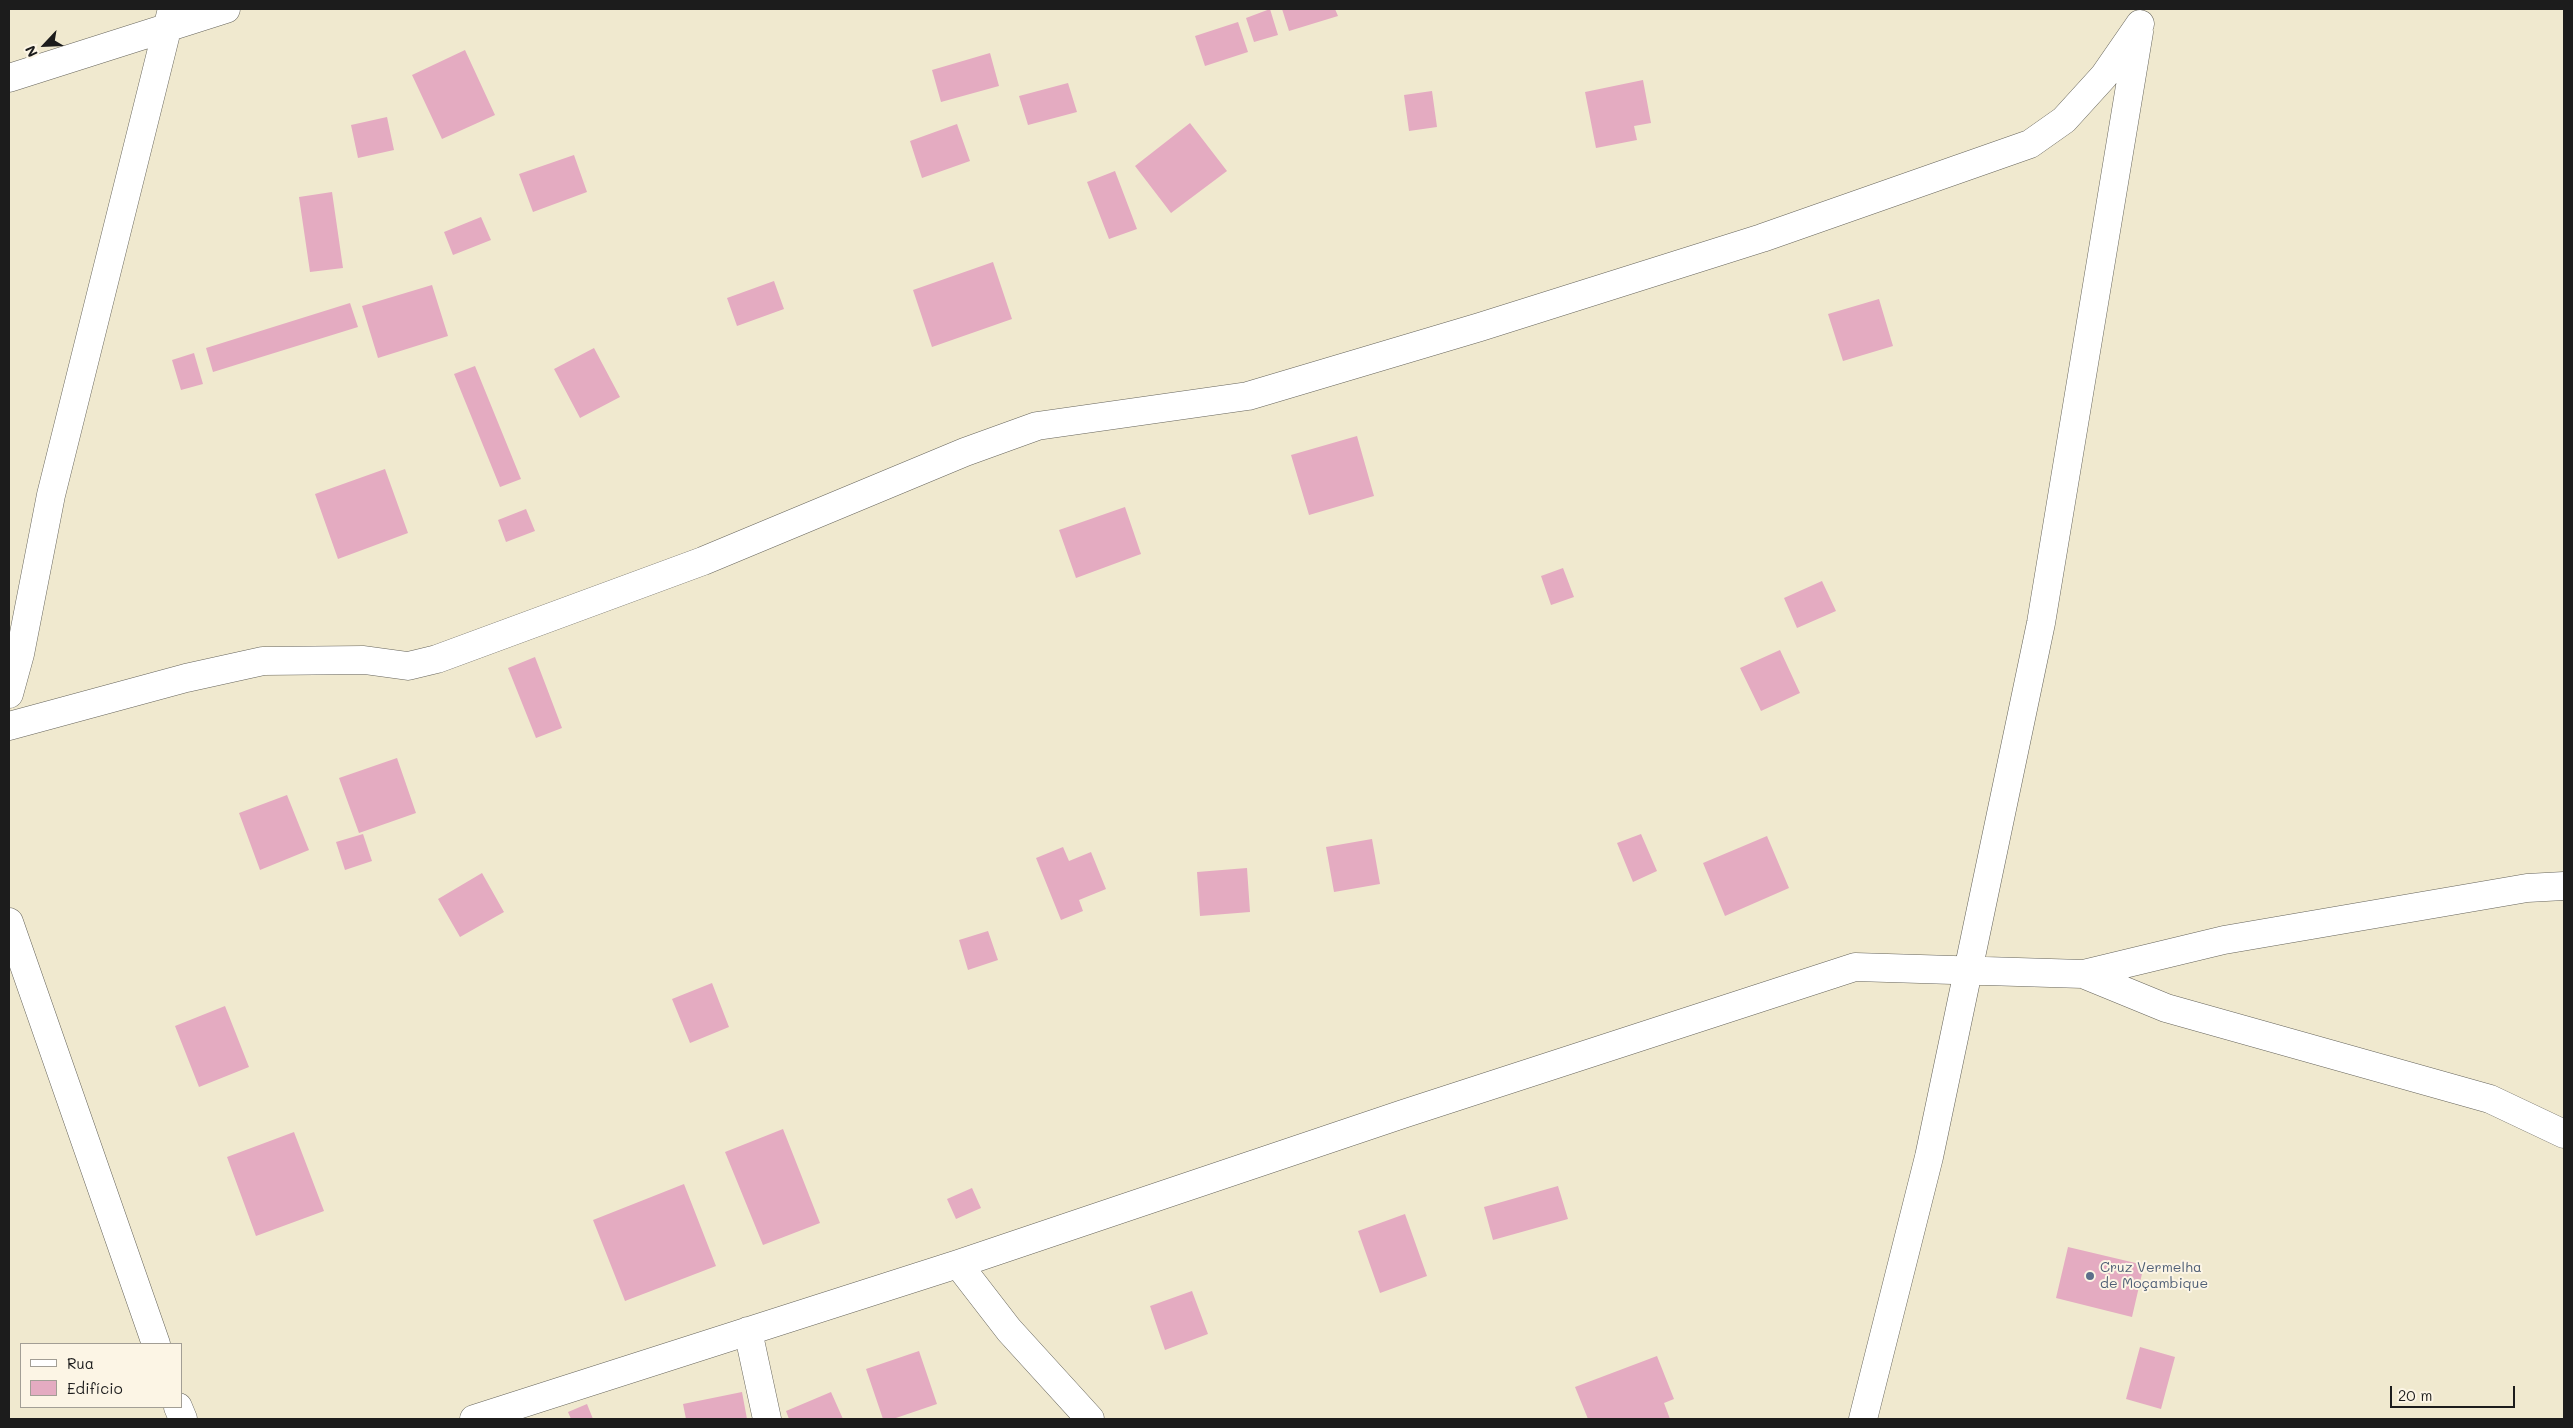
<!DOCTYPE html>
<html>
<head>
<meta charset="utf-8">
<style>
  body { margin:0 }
  #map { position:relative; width:2573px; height:1428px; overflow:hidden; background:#f0e9cf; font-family:Mali,sans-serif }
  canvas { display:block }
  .frame { position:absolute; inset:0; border:10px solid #1c1c1c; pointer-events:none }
  .legend { position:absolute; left:20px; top:1343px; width:162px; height:65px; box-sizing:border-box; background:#fcf5e5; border:1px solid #a29e95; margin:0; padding:6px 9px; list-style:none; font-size:15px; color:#1c1c1c }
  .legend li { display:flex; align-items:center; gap:10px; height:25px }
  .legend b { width:25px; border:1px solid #a29e95 }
  .north { position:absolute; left:20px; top:20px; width:50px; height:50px; -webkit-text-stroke:4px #fcf5e5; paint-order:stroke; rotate:245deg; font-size:14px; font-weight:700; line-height:20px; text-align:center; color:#1c1c1c }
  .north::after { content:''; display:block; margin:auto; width:18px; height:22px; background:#1c1c1c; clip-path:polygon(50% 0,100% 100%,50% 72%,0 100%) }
  .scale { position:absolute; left:2390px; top:1386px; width:125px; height:22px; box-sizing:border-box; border:2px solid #1c1c1c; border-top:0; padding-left:6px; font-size:15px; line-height:18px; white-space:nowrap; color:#1c1c1c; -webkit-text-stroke:4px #fcf5e5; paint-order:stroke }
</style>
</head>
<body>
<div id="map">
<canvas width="2573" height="1428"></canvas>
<div class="frame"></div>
<ul class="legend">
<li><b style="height:6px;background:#fff"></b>Rua</li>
<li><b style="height:14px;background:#e4abc1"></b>Edifício</li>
</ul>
<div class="north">N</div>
<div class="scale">20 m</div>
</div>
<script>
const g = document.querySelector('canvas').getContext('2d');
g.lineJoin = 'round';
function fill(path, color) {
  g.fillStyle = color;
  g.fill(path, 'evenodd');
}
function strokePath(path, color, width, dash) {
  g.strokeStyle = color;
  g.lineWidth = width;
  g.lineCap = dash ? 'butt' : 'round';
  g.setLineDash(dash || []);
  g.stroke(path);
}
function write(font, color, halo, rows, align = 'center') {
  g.font = font + ' Mali,sans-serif';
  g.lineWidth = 4;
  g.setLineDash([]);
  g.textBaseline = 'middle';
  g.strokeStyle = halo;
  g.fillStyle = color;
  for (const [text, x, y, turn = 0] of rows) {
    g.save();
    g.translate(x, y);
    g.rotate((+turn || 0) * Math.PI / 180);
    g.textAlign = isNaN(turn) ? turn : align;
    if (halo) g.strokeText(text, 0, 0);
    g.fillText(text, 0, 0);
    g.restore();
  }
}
const building = new Path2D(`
  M 1270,9 L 1278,35 L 1254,42 L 1246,18 Z
  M 1282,9 L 1335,9 L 1338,16 L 1289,31 Z
  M 1238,22 L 1248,52 L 1205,66 L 1195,36 Z
  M 465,50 L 495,115 L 442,139 L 412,75 Z
  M 990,53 L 999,86 L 941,102 L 932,70 Z
  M 1643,80 L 1651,123 L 1634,126 L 1637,140 L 1596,148 L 1585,92 Z
  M 1068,83 L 1077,112 L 1028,125 L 1019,96 Z
  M 1432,91 L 1437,127 L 1409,131 L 1404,95 Z
  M 387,117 L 394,150 L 358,158 L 351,125 Z
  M 1190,123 L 1227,171 L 1171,213 L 1135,166 Z
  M 957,124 L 970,161 L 922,178 L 910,141 Z
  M 574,155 L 587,192 L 533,212 L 519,174 Z
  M 1115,171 L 1137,229 L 1109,239 L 1087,182 Z
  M 332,192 L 343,268 L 310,272 L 299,197 Z
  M 481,217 L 491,240 L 453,255 L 444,232 Z
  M 993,262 L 1012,319 L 932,347 L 913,290 Z
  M 774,281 L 784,309 L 737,326 L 727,298 Z
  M 432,285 L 448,336 L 378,358 L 362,306 Z
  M 1879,299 L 1893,346 L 1843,361 L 1828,314 Z
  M 350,303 L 358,327 L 213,372 L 206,348 Z
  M 594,348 L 620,397 L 580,418 L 554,369 Z
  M 194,353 L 203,384 L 181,390 L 172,360 Z
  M 475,366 L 521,479 L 500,487 L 454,374 Z
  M 1357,436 L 1374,496 L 1309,515 L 1291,455 Z
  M 385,469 L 408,533 L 338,559 L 315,494 Z
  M 1125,507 L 1141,554 L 1076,578 L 1059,530 Z
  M 526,509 L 535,531 L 506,542 L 498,520 Z
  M 1563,568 L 1574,597 L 1551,605 L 1541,576 Z
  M 1822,581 L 1836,611 L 1797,628 L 1784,598 Z
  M 1780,650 L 1800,693 L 1761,711 L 1740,668 Z
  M 535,657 L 562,728 L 536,738 L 508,668 Z
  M 397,758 L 416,813 L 359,833 L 339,778 Z
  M 287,795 L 309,850 L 260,870 L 239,813 Z
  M 363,834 L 372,861 L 345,870 L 336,842 Z
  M 1641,834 L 1657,871 L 1633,882 L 1617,843 Z
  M 1767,836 L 1789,888 L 1725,916 L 1703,863 Z
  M 1372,839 L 1380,884 L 1334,892 L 1326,847 Z
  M 1063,847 L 1069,861 L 1091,852 L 1106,889 L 1079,900 L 1083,911 L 1061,920 L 1036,858 Z
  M 1247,868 L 1250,912 L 1200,916 L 1197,872 Z
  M 482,873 L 504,912 L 460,937 L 438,899 Z
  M 988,931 L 998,960 L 968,970 L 959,940 Z
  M 712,983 L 729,1027 L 690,1043 L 672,999 Z
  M 225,1006 L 249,1067 L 199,1087 L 175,1026 Z
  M 783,1129 L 820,1223 L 763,1245 L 725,1152 Z
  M 294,1132 L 324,1211 L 256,1236 L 227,1157 Z
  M 684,1184 L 716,1266 L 625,1301 L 593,1220 Z
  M 1558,1186 L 1568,1219 L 1493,1240 L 1484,1207 Z
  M 972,1188 L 981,1208 L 956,1219 L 947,1199 Z
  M 1405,1214 L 1427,1276 L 1380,1293 L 1358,1231 Z
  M 2068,1247 L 2144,1265 L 2132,1317 L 2056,1298 Z
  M 1192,1291 L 1208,1334 L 1165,1350 L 1150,1306 Z
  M 2140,1347 L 2175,1357 L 2161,1409 L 2126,1399 Z
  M 919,1351 L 937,1404 L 893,1419 L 883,1419 L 866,1369 Z
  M 1657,1356 L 1674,1399 L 1664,1403 L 1670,1419 L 1588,1419 L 1575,1387 Z
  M 742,1392 L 747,1419 L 686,1419 L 683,1404 Z
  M 831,1392 L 843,1419 L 789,1419 L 786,1411 Z
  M 587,1404 L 593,1419 L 571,1419 L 568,1412 Z`);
const minor = new Path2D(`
  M 9,78 L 226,9
  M 9,694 L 20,654 L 51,495 L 172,9
  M 9,726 L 186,678 L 263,661 L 364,660 L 408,666 L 437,659 L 703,561 L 965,452 L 1037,426 L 1248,396 L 1480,327 L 1762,238 L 2030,144 L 2064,120 L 2104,76 L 2140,24
  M 9,922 L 156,1344
  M 2083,974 L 2224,940 L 2527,888 L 2564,886
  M 958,1264 L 1009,1330 L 1090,1419
  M 748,1331 L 767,1419
  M 178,1407 L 183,1419
  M 474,1419 L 958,1264 L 1403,1114 L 1855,967 L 2083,974 L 2166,1008 L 2490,1099 L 2564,1134
  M 1863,1419 L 1929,1157 L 2041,623 L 2139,32`);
const markers = [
  [2090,1276,5,"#5c6f8a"]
];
const serviceNames = [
  ["Cruz Vermelha",2100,1268],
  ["de Moçambique",2100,1284]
];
fill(building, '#e4abc1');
strokePath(minor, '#66645b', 29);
strokePath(minor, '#fff', 28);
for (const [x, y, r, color] of markers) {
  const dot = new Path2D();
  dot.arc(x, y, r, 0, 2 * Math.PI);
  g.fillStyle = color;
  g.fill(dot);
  strokePath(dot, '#fcf5e5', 2);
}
write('14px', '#4e5e75', '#fcf5e5', serviceNames, 'left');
</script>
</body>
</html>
